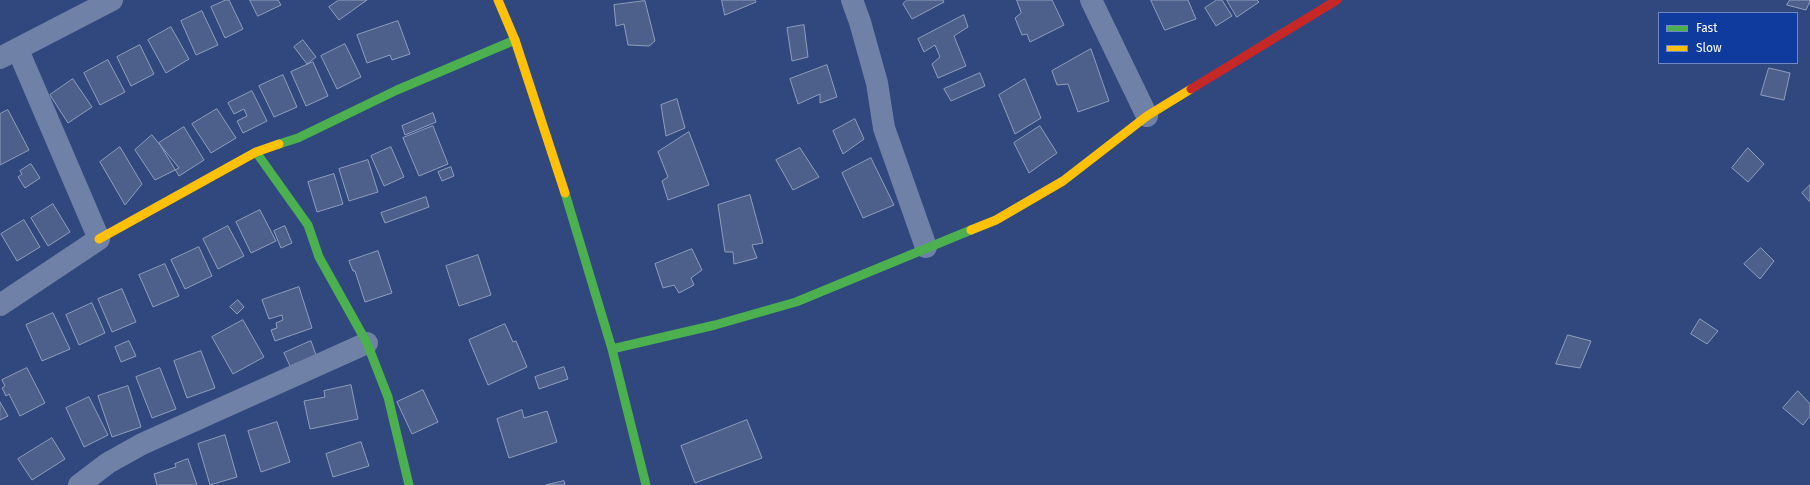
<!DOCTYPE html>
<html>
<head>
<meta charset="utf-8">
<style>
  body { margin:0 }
  #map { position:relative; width:1810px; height:485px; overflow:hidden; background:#30487e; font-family:"Fira Sans",sans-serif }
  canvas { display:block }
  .legend { position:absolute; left:1658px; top:12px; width:140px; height:52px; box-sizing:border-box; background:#103b9e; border:1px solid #7089c5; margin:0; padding:5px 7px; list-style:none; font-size:12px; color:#fff }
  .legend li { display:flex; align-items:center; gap:8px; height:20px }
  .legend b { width:20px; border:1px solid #7089c5 }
</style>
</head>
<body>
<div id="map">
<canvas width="1810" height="485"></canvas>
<ul class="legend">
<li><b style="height:5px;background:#4caf50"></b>Fast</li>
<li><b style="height:5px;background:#ffc107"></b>Slow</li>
</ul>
</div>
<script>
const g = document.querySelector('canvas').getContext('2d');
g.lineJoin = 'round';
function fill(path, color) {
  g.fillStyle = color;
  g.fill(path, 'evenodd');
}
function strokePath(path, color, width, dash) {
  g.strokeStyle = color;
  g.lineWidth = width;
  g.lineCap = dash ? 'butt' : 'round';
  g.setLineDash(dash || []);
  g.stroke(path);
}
const building = new Path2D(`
  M 226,0 L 229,0 L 243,29 L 225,38 L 211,7 Z
  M 250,0 L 278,0 L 281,5 L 258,16 Z
  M 339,0 L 367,0 L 339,20 L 329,7 Z
  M 722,0 L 755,0 L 756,2 L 725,15 Z
  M 907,0 L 943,0 L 944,2 L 912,19 L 903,4 Z
  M 1017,0 L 1052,0 L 1064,25 L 1030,42 L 1027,34 L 1022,35 L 1015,18 L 1021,13 Z
  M 1151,0 L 1188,0 L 1196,19 L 1165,30 Z
  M 1217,0 L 1222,0 L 1232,16 L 1216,26 L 1205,8 Z
  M 1227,0 L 1257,0 L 1259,2 L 1237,17 Z
  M 1790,0 L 1810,0 L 1810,1 L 1806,10 L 1787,5 Z
  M 645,1 L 655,41 L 649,46 L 628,45 L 624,24 L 616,26 L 614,5 Z
  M 202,11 L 218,45 L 196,55 L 181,21 Z
  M 964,15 L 968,27 L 954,36 L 966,66 L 938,78 L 932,64 L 940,57 L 935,45 L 924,52 L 918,39 Z
  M 398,21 L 410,54 L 392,60 L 390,55 L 367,63 L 357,35 Z
  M 804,25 L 808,57 L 792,61 L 787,28 Z
  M 171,27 L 189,59 L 166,73 L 148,40 Z
  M 303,40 L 316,57 L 307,64 L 294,47 Z
  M 345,44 L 361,77 L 337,89 L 321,56 Z
  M 140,45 L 154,74 L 131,86 L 117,57 Z
  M 1091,49 L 1109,101 L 1078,112 L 1068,84 L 1057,85 L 1052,71 Z
  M 108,60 L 125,92 L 100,105 L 84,73 Z
  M 313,62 L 328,96 L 306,106 L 291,72 Z
  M 827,65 L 837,97 L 820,103 L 820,94 L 798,104 L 790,79 Z
  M 1769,68 L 1790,73 L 1784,100 L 1761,95 Z
  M 980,73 L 985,86 L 951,101 L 944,89 Z
  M 283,75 L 297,107 L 274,117 L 259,86 Z
  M 73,79 L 92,107 L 68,123 L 50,95 Z
  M 1025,79 L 1041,118 L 1015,134 L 999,95 Z
  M 252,91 L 267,121 L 243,133 L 237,121 L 247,116 L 244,109 L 234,114 L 228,103 Z
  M 677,99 L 685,128 L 666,136 L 661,105 Z
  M 217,109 L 236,138 L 211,153 L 192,124 Z
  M 8,110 L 29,150 L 0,165 L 0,114 Z
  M 433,113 L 436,122 L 405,135 L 402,126 Z
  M 855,119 L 864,139 L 843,154 L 833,131 Z
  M 433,126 L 448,164 L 419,176 L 403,138 Z
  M 1040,126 L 1057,153 L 1029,173 L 1014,143 Z
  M 184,127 L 204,160 L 179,176 L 159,143 Z
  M 689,132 L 709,185 L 668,200 L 662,181 L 668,177 L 658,152 Z
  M 152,135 L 179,168 L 155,180 L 135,150 Z
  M 120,147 L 142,184 L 125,205 L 100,162 Z
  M 391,147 L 404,177 L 384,186 L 371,156 Z
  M 800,148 L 819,177 L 793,190 L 776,160 Z
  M 1748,148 L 1764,164 L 1748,182 L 1732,168 Z
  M 871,158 L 894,205 L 863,218 L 842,173 Z
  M 368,160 L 378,192 L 349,201 L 339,169 Z
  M 31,164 L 40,178 L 25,188 L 18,177 L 22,174 L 20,171 Z
  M 451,167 L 454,176 L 442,181 L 438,172 Z
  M 334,174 L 343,204 L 317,212 L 308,182 Z
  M 1810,185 L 1810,202 L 1802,193 Z
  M 750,195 L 763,243 L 752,245 L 757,258 L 734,264 L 733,252 L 725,252 L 718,205 Z
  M 426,197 L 429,207 L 385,223 L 381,213 Z
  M 53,204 L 70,232 L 48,246 L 31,218 Z
  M 260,210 L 276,241 L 251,253 L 236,222 Z
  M 24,220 L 40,247 L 17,261 L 1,234 Z
  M 228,226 L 244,256 L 218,269 L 203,239 Z
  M 285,226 L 292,243 L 281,248 L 274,231 Z
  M 199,247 L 212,276 L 185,289 L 171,260 Z
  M 1761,248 L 1774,261 L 1760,279 L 1744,264 Z
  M 692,249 L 702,270 L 691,278 L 694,285 L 679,293 L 674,285 L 663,288 L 655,264 Z
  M 378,251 L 392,293 L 365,302 L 355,271 L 353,271 L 349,261 Z
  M 478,255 L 491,295 L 459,306 L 446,266 Z
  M 165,264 L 179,296 L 153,307 L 139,275 Z
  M 299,287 L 312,328 L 275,341 L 271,330 L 277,328 L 276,323 L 283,320 L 282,315 L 269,319 L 262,300 Z
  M 122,289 L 136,322 L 112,332 L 98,299 Z
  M 238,300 L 244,307 L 237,314 L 230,307 Z
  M 92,303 L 105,333 L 79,345 L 66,315 Z
  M 53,313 L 70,349 L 42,361 L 26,325 Z
  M 1700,319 L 1718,331 L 1707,344 L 1691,334 Z
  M 243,320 L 264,357 L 233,374 L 212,337 Z
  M 505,324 L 513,342 L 516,341 L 527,367 L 488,385 L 469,340 Z
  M 1568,335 L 1591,341 L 1580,368 L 1556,364 Z
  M 129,341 L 136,356 L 121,362 L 115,347 Z
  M 311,341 L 316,355 L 290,366 L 284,353 Z
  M 201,351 L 215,388 L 187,398 L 174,361 Z
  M 564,367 L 568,379 L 539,389 L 535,377 Z
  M 27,368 L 45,403 L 20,416 L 9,394 L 6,396 L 2,388 L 5,386 L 2,380 Z
  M 160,368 L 176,409 L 152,418 L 136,377 Z
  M 351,385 L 358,419 L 310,429 L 304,401 L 325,397 L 324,391 Z
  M 128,386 L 141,427 L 112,437 L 98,396 Z
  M 423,390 L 438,422 L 412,434 L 397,402 Z
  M 1798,391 L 1810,404 L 1810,416 L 1803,425 L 1783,408 Z
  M 89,397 L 108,435 L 84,447 L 66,408 Z
  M 0,402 L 8,416 L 0,420 Z
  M 522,410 L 524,418 L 547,411 L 557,442 L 509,458 L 497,419 Z
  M 747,420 L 762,458 L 695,483 L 681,446 Z
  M 277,422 L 290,462 L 261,472 L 248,431 Z
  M 225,435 L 237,477 L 210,485 L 198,444 Z
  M 52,438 L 65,459 L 32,480 L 18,459 Z
  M 361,442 L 369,466 L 333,477 L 326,454 Z
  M 188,459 L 197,485 L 157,485 L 154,474 L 176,467 L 175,464 Z
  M 564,481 L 565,485 L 546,485 Z`);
const street = new Path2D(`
  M 852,0 L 860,22 L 877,83 L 884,128 L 926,247
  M 1091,0 L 1147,116
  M 0,58 L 112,0
  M 0,305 L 99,239 L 18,50
  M 79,485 L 108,463 L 142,444 L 367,343`);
const fast = new Path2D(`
  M 279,144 L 298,138 L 397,90 L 515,40
  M 256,152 L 308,225 L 319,257 L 367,343 L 388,397 L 409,485
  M 565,193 L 612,349 L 646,485
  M 612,349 L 715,325 L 796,302 L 971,230`);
const slow = new Path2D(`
  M 498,0 L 515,40 L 565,193
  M 971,230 L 996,220 L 1063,181 L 1147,116 L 1191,89
  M 99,239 L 256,152 L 279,144`);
const jam = new Path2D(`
  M 1191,89 L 1337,0`);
fill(building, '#4c608b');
strokePath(building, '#909ebc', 1);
strokePath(street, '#7081a7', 22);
strokePath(fast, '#4caf50', 9);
strokePath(slow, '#ffc107', 9);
strokePath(jam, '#c62828', 9);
</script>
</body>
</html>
